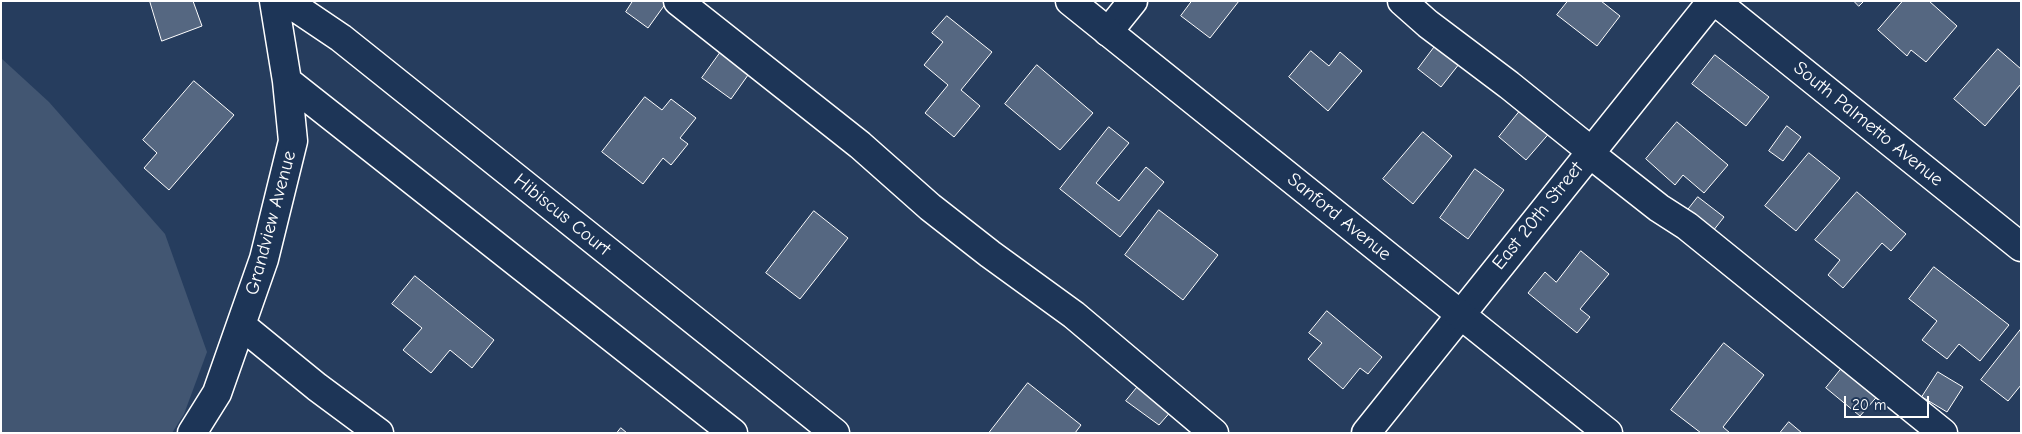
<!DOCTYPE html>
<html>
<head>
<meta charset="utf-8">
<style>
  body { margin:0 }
  #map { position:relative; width:2022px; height:434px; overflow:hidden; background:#263d5e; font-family:"Comic Neue",sans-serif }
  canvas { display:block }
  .frame { position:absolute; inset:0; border:2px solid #fff; pointer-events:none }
  .scale { position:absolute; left:1844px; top:396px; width:85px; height:22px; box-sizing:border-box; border:2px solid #fff; border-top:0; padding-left:6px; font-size:15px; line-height:18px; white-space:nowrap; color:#fff; -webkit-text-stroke:4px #1d3557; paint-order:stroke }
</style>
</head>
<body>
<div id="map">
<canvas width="2022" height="434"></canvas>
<div class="frame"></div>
<div class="scale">20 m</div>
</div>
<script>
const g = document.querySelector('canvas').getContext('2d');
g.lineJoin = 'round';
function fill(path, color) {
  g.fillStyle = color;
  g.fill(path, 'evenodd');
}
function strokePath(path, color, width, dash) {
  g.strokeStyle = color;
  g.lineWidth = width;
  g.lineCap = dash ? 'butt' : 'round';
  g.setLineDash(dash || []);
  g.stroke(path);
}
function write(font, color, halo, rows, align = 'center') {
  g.font = font + ' "Comic Neue",sans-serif';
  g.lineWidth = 5;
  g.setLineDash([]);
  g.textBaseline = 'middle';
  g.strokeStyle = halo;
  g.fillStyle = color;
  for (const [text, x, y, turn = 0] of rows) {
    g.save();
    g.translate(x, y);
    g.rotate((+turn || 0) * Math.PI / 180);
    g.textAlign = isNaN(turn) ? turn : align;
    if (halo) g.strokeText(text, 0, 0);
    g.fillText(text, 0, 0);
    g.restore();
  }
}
const green = new Path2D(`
  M 1,58 L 49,102 L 165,234 L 207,352 L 184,414 L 172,433 L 1,433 Z`);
const building = new Path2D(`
  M 150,1 L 193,1 L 202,26 L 162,41 Z
  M 633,1 L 664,1 L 666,3 L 648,28 L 626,12 Z
  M 1192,1 L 1239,1 L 1210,38 L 1181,16 Z
  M 1568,1 L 1601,1 L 1620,16 L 1597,46 L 1557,15 Z
  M 1854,1 L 1864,1 L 1859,6 Z
  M 1903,1 L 1929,1 L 1957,26 L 1926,62 L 1911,50 L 1907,56 L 1878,30 Z
  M 947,16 L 992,52 L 961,90 L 980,106 L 954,137 L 925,113 L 948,85 L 924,65 L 943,42 L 932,33 Z
  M 1439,41 L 1463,59 L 1441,87 L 1418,69 Z
  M 725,46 L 753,68 L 731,99 L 702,78 Z
  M 1998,49 L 2021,69 L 2021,84 L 1985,126 L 1954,99 Z
  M 1311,51 L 1329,66 L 1340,52 L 1362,71 L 1328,111 L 1289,77 Z
  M 1715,55 L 1769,97 L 1746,126 L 1692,84 Z
  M 1037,65 L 1093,113 L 1060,150 L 1005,104 Z
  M 194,81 L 234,115 L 169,190 L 144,168 L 157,153 L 143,140 Z
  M 645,97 L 662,110 L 671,99 L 696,118 L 680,138 L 688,144 L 671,165 L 663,158 L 643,184 L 602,152 Z
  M 1524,106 L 1552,130 L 1526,160 L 1499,137 Z
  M 1677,122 L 1728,165 L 1704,193 L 1683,175 L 1675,185 L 1646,159 Z
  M 1787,126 L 1801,137 L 1783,161 L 1769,151 Z
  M 1109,127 L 1129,143 L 1096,183 L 1119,201 L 1146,167 L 1164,182 L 1120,237 L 1060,189 Z
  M 1423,132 L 1452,156 L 1413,204 L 1383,179 Z
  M 1809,153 L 1840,178 L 1796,231 L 1765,206 Z
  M 1475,169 L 1504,190 L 1468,239 L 1440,218 Z
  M 1857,192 L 1906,234 L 1891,251 L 1882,243 L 1843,288 L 1828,275 L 1840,260 L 1815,240 Z
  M 1698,197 L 1724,217 L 1713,231 L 1687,211 Z
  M 1159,210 L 1218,255 L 1183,300 L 1125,255 Z
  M 814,211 L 848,238 L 800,299 L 766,273 Z
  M 1581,251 L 1609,274 L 1580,309 L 1590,317 L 1577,333 L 1528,293 L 1545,272 L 1556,282 Z
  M 1934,267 L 2009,325 L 1980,361 L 1959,344 L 1947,359 L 1922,340 L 1937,321 L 1909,299 Z
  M 415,276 L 494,340 L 472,368 L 450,350 L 431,373 L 403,350 L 422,328 L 392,304 Z
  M 1327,311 L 1382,357 L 1368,374 L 1360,368 L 1343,389 L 1308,359 L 1322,343 L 1309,333 Z
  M 2021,329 L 2021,385 L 2008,401 L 1981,380 Z
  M 1724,343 L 1764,375 L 1723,427 L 1730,433 L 1701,433 L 1671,410 Z
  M 1846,363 L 1881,392 L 1860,416 L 1826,388 Z
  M 1938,372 L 1963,387 L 1947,412 L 1922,397 Z
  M 1028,383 L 1081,425 L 1075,433 L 989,433 Z
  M 1140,384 L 1173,409 L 1159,425 L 1126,401 Z
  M 1789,422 L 1802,433 L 1780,433 Z
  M 621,428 L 627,433 L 617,433 Z`);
const minor = new Path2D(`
  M 286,1 L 341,38 L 835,433
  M 678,1 L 860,145 L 930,207 L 990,254 L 1074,315 L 1214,433
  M 1402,1 L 1428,24 L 1509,85 L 1591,151
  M 1715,1 L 2021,247
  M 1108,32 L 1133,1
  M 287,81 L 733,433
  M 1589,153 L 1659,208 L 1687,226 L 1943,433
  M 241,325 L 317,387 L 379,433
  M 192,433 L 217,393 L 264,259 L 293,141 L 287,81 L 274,1
  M 1366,433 L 1712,1`);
const major = new Path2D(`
  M 1070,1 L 1608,433`);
const streetNames = [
  ["South Palmetto Avenue",1868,124,39],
  ["Hibiscus Court",562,215,39],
  ["East 20th Street",1538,216,-51],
  ["Sanford Avenue",1339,217,39],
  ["Grandview Avenue",271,223,-75]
];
fill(green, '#425672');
fill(building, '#556781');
strokePath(building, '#fff', 1);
strokePath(minor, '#fff', 31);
strokePath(major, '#fff', 31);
strokePath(minor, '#1d3557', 28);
strokePath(major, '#1d3557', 28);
write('19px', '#fff', '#1d3557', streetNames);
</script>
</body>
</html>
